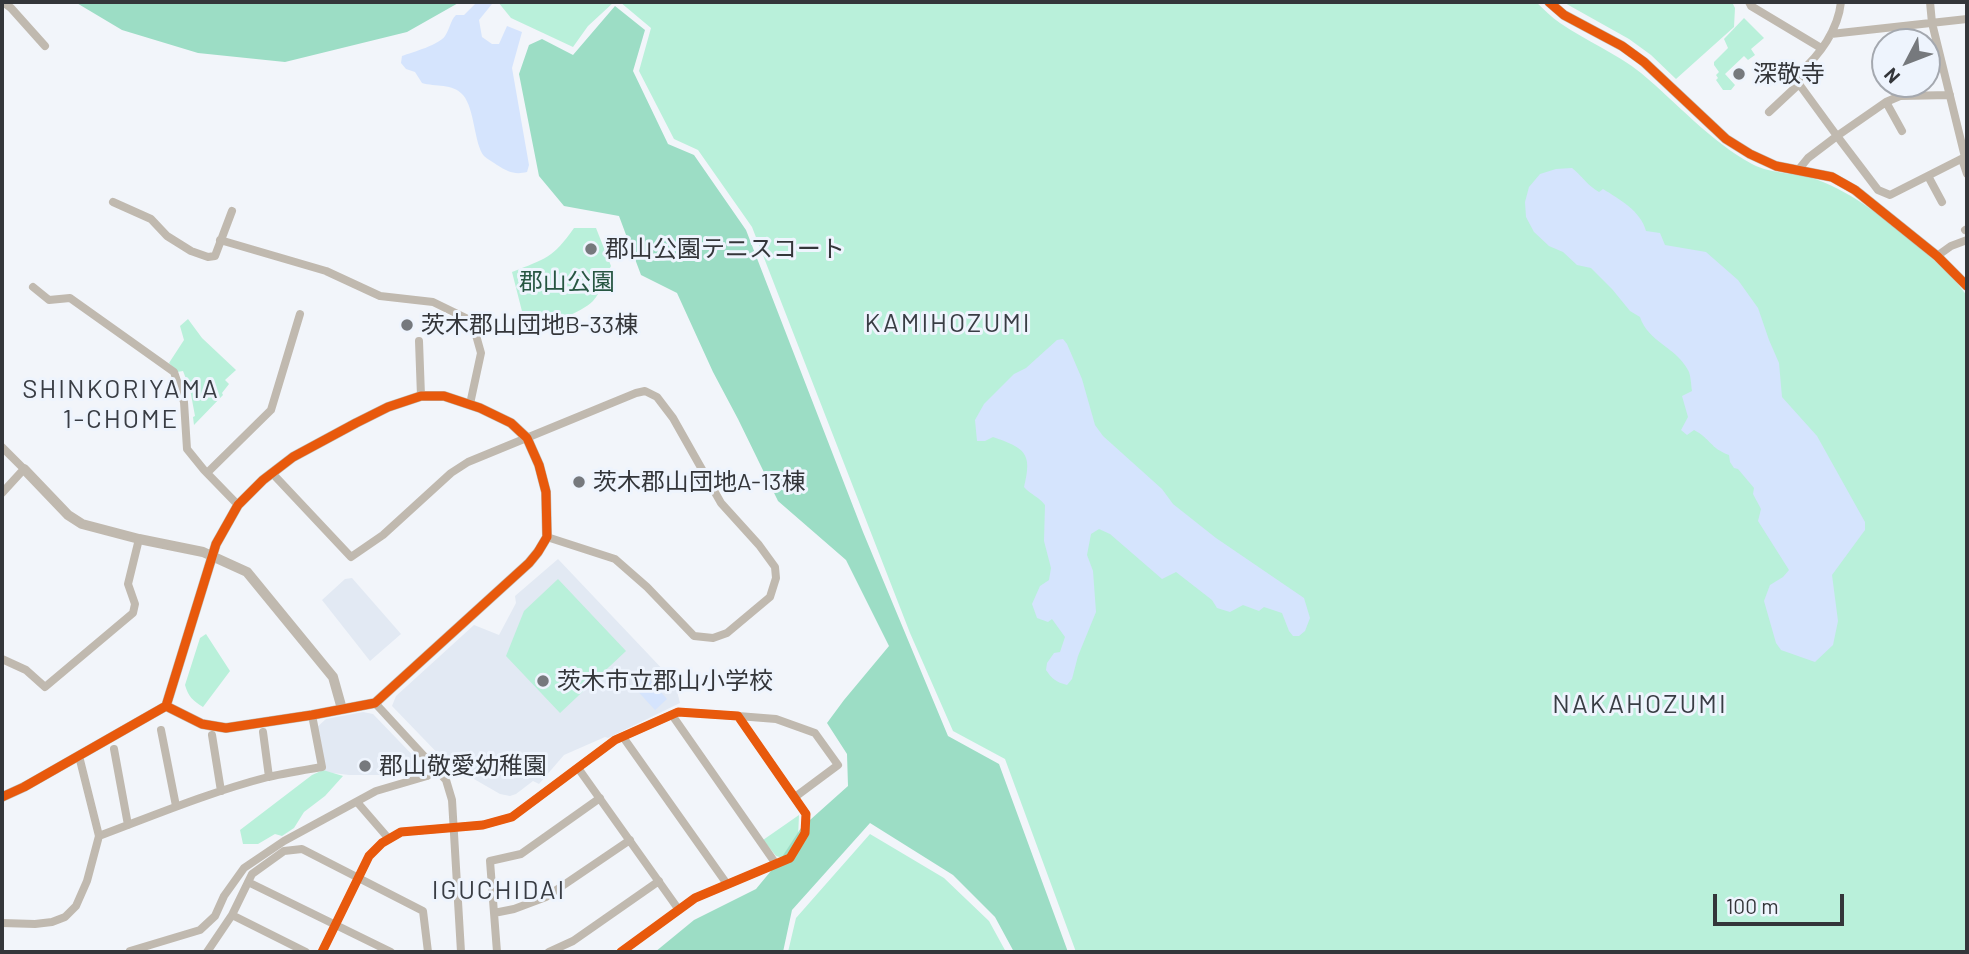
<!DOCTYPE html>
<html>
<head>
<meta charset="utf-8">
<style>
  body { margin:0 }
  #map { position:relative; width:1969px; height:954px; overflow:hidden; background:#f2f5fa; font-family:Barlow,sans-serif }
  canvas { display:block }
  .frame { position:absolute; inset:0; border:4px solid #34363a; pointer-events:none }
  .north { position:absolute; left:1871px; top:28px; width:70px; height:70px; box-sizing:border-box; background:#eef4fd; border:2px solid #a4a8af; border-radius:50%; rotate:228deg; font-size:19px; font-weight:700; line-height:28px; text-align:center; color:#34363a }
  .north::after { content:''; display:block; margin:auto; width:24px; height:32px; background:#76797d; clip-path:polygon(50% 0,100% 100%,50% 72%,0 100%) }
  .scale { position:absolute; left:1713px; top:894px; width:131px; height:32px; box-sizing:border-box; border:4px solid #34363a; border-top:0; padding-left:9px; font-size:21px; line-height:24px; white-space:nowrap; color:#34363a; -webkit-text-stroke:5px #eef4fd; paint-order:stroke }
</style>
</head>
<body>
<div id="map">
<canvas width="1969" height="954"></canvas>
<div class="frame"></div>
<div class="north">N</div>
<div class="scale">100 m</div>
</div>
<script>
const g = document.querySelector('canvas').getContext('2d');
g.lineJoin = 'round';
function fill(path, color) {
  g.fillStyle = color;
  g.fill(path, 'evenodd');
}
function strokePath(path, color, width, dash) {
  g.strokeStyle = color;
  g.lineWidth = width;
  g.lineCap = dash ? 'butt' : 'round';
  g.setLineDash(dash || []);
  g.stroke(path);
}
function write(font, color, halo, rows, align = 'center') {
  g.font = font + ' Barlow,"Noto Sans JP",sans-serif';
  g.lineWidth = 6;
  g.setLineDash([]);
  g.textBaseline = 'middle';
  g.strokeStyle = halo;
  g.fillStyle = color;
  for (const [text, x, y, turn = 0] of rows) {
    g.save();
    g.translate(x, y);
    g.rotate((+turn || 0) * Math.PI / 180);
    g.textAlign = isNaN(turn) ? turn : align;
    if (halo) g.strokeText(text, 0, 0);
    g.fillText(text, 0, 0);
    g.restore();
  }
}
const built = new Path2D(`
  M 558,559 L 668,675 L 676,687 L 680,703 L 608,738 L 605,737 L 564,755 L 539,784 L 533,781 L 516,794 L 510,796 L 500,794 L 448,764 L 392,706 L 396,696 L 474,625 L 499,635 L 516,603 L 515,596 Z
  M 352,578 L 401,634 L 370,661 L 322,600 L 345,579 Z
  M 363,712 L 373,714 L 425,768 L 425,775 L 349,775 L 325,772 L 316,728 L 326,719 Z`);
const green = new Path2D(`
  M 498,2 L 614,2 L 588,26 L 573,47 L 511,18 Z
  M 620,2 L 1536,2 C 1544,9 1551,17 1560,23 C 1586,41 1616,53 1641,73 C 1677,103 1710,141 1752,164 C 1773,175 1797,172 1818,180 C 1855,194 1885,219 1915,244 C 1934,260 1953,275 1967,296 L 1967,952 L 1076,952 L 1005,759 L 953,731 L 910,633 L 752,227 L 698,150 L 674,139 L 639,71 L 651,28 Z
  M 1563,2 L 1732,2 L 1735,8 L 1734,27 L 1676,79 L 1651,55 L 1629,39 Z
  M 1744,18 L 1764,38 L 1751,49 L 1755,55 L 1748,60 L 1744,56 L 1725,74 L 1735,85 L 1731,90 L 1723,90 L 1716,80 L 1718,78 L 1716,75 L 1719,72 L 1714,65 L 1714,62 L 1728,48 L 1724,39 Z
  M 574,228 L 596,228 L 611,266 C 605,277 602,291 593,301 C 581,313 549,323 533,332 L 527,331 L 512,272 C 545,259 553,258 574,228 Z
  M 188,319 L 202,338 L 236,370 L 225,380 L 229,384 L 222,393 L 223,395 L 194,425 L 193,417 L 195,416 L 190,389 L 183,371 L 177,372 L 169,363 L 184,340 L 180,326 Z
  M 558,579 L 626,651 L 560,713 L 506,656 L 524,611 Z
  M 206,634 L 230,671 L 203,707 C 193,701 188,696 185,685 L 200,638 Z
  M 323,770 L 343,776 L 325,796 L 304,812 L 294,828 L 282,836 L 275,834 L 258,844 L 243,844 L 240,830 L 312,775 Z
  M 799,815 L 798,838 L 783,858 L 776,856 L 763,840 Z
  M 870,834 L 944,878 L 989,921 L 1006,952 L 788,952 L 796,918 Z`);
const forest = new Path2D(`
  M 75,2 L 460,2 L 407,32 L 285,62 L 198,53 L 122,30 Z
  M 615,6 L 645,30 L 633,71 L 668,144 L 694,155 L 746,230 L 863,532 L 948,736 L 999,764 L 1068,952 L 1014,952 L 995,917 L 953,875 L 870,823 L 792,910 L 783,952 L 655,952 L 694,920 L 756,889 L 780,860 L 801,828 L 848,786 L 847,754 L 827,723 L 844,700 L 889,646 L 846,560 L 778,501 L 738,419 L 713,372 L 677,293 L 641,275 L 619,216 L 564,206 L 539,176 L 519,74 L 529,45 L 542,39 L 573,55 Z`);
const water = new Path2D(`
  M 477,2 L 490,2 L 492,4 L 479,20 L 482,37 L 492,44 L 499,44 L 507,26 L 522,32 L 512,68 L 529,165 L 527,172 C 515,175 508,172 497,165 C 493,162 487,159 484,156 C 474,144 475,109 463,95 C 453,83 435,87 422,83 L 415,72 L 406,69 L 401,63 L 402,56 C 413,52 439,45 445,36 C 450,29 450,21 456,15 L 464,15 Z
  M 1572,168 C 1582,176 1588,186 1599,192 L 1603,189 C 1619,199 1641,211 1646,231 L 1660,233 L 1665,245 L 1706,252 L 1738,280 L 1758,308 L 1769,340 L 1779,363 L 1782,397 L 1817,436 L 1865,522 L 1865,530 L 1832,575 L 1838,621 L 1833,645 L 1815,662 L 1781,650 L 1776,643 L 1764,601 L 1770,585 L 1783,577 L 1789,570 L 1758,521 L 1761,509 L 1753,494 L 1754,488 L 1738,469 L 1734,468 L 1730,462 L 1729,455 C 1710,448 1711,439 1694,430 L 1687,435 L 1681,430 L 1688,417 L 1682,396 L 1692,391 C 1691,385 1691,375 1688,370 C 1676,347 1648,342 1640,317 L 1630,311 L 1612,289 L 1591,268 L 1577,265 L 1563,252 L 1549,246 L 1534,232 L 1526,217 L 1525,202 L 1529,187 L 1540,174 L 1556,169 Z
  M 1063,339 L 1067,344 L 1082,379 L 1095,425 L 1103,436 L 1162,489 L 1173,504 L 1216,538 L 1304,598 L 1310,618 L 1305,631 L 1299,636 L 1293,636 L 1289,631 L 1282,613 L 1264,607 L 1259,611 L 1243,605 L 1230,612 L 1217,608 L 1212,600 L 1176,572 L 1162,579 L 1110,534 L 1099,529 L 1091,534 L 1087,555 L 1093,571 L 1096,612 L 1078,656 L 1072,679 L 1067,685 C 1056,682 1052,679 1046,670 L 1047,663 L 1054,653 L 1060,652 L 1065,637 L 1052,619 L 1048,622 L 1037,618 L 1032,604 L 1040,586 L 1049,580 L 1051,568 L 1044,541 L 1045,505 C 1038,496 1031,495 1024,487 C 1033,452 1024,448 993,437 L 985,441 L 977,441 L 975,420 L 984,404 L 1014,374 L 1026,368 L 1057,340 Z
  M 645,675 L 667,699 L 655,710 L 633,686 Z`);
const minor = new Path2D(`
  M 3,2 L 11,8 L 45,46
  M 1749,2 L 1751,6 L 1821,48
  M 1930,2 L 1932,23 L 1965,157 L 1963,162 L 1967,174
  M 1831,34 L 1967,19
  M 1950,95 L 1900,96 L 1886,102 L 1837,136 L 1878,190 L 1890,195 L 1967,156
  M 1886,102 L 1902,131
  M 1769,112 L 1799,84
  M 1799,169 L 1808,158 L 1837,136 L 1799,84 L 1799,73 C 1820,55 1838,30 1841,2
  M 1928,176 L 1942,202
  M 113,202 L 151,219 L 167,236 L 191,251 L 208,257 L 215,256 L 232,211
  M 1965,230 L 1967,229
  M 220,240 L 326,271 L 380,296 L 433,302 L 472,321 L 481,353 L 470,404
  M 1937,256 L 1951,246 L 1967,240
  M 33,287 L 49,300 L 70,298 L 174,372 L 184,402 L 187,449 L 204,470 L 238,505
  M 419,341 L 421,396
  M 2,447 L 24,469 L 2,493
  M 207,473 L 271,410 L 300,314
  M 272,473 L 351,557 L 383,535 L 451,473 L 468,462 L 636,393 L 645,391 L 657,397 L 673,418 L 721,503 L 759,545 L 775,567 L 776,578 L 770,597 L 727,633 L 713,638 L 694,636 L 647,587 L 615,559 L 547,537
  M 2,659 L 26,670 L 45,687 L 133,613 L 135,604 L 128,584 L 139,539
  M 375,703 L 446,780 L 452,800 L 461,952
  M 672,715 L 776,864
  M 738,716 L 776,719 L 815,733 L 838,765 L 795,797
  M 161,730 L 176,806
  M 263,732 L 269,777
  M 212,735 L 221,791
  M 623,737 L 727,884
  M 114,749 L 128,825
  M 578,768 L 679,910
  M 357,802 L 389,839
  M 99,836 C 155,815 210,792 268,777 C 286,773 304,770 322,767 L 312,715
  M 248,882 L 391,952
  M 494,913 L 514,909 L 546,897 L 630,840
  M 232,915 L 306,952
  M 2,923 L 35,924 L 52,922 L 65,917 L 76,906 L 87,881 L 99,836 L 79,756
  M 130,951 L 200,930 L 215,916 L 224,896 L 244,868 L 284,841 L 376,791 L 427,776 L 436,769
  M 207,952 L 232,915 L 252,874 L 284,851 L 302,849 L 423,911 L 428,952
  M 322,952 L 369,856 L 382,843 L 401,832 L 483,825 L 512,817 L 615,740 L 678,712 L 738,716 L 806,814 L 805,833 L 790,858 L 695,898 L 621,952
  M 497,952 L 490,861 L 521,854 L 600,798
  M 549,952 L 573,941 L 659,881`);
const tertiary = new Path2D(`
  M 1549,2 L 1564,15 L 1622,46 L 1644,62 L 1726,139 L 1750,154 L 1776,166 L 1832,177 L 1855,190 L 1937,256 L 1967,286
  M 24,469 L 68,515 L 82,524 L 139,539 L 203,552 L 247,572 L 333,677 L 342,709
  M 2,797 L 24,787 L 166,706 L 216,544 L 238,505 L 263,480 L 293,457 L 356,423 L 388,407 L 421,396 L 444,396 L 480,408 L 511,423 L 527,438 L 539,465 L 546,492 L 547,537 L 538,552 L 529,563 L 375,703 L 312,715 L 226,728 L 202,724 L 166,706`);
const cycleway = new Path2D(`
  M 1549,2 L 1564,15 L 1622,46 L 1644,62 L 1726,139 L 1750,154 L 1776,166 L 1832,177 L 1855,190 L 1937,256 L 1967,286
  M 2,797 L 24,787 L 166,706 L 216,544 L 238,505 L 263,480 L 293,457 L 356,423 L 388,407 L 421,396 L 444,396 L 480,408 L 511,423 L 527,438 L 539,465 L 546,492 L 547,537 L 538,552 L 529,563 L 375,703 L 312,715 L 226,728 L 202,724 L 166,706
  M 322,952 L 369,856 L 382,843 L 401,832 L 483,825 L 512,817 L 615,740 L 678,712 L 738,716 L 806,814 L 805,833 L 790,858 L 695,898 L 621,952`);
const markers = [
  [1739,74,7,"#76797d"],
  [591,249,7,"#76797d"],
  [407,325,7,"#76797d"],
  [579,482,7,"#76797d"],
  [543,681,7,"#76797d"],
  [365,766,7,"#76797d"]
];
const poiNames = [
  ["深敬寺",1753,74],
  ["郡山公園テニスコート",605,249],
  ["茨木郡山団地B-33棟",421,325],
  ["茨木郡山団地A-13棟",593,482],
  ["茨木市立郡山小学校",557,681],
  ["郡山敬愛幼稚園",379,766]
];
const parkNames = [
  ["郡山公園",567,282]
];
const neighbourhoodNames = [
  ["KAMIHOZUMI",948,323],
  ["SHINKORIYAMA",121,389],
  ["1-CHOME",121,419],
  ["NAKAHOZUMI",1640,704],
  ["IGUCHIDAI",499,890]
];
fill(built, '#e2e9f3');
fill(green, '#b9f0da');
fill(forest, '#9cddc5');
fill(water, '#d5e4fd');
strokePath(minor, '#c0b9af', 8);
strokePath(tertiary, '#c0b9af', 10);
strokePath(cycleway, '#e8590c', 9);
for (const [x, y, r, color] of markers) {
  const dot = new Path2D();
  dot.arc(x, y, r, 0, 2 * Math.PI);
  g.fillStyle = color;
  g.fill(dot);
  strokePath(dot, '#eef4fd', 2.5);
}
write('24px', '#34363a', '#eef4fd', poiNames, 'left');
write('24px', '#275642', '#eef4fd', parkNames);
g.letterSpacing = '2px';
write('26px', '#393d44', '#eef4fd', neighbourhoodNames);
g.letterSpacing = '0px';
</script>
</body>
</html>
